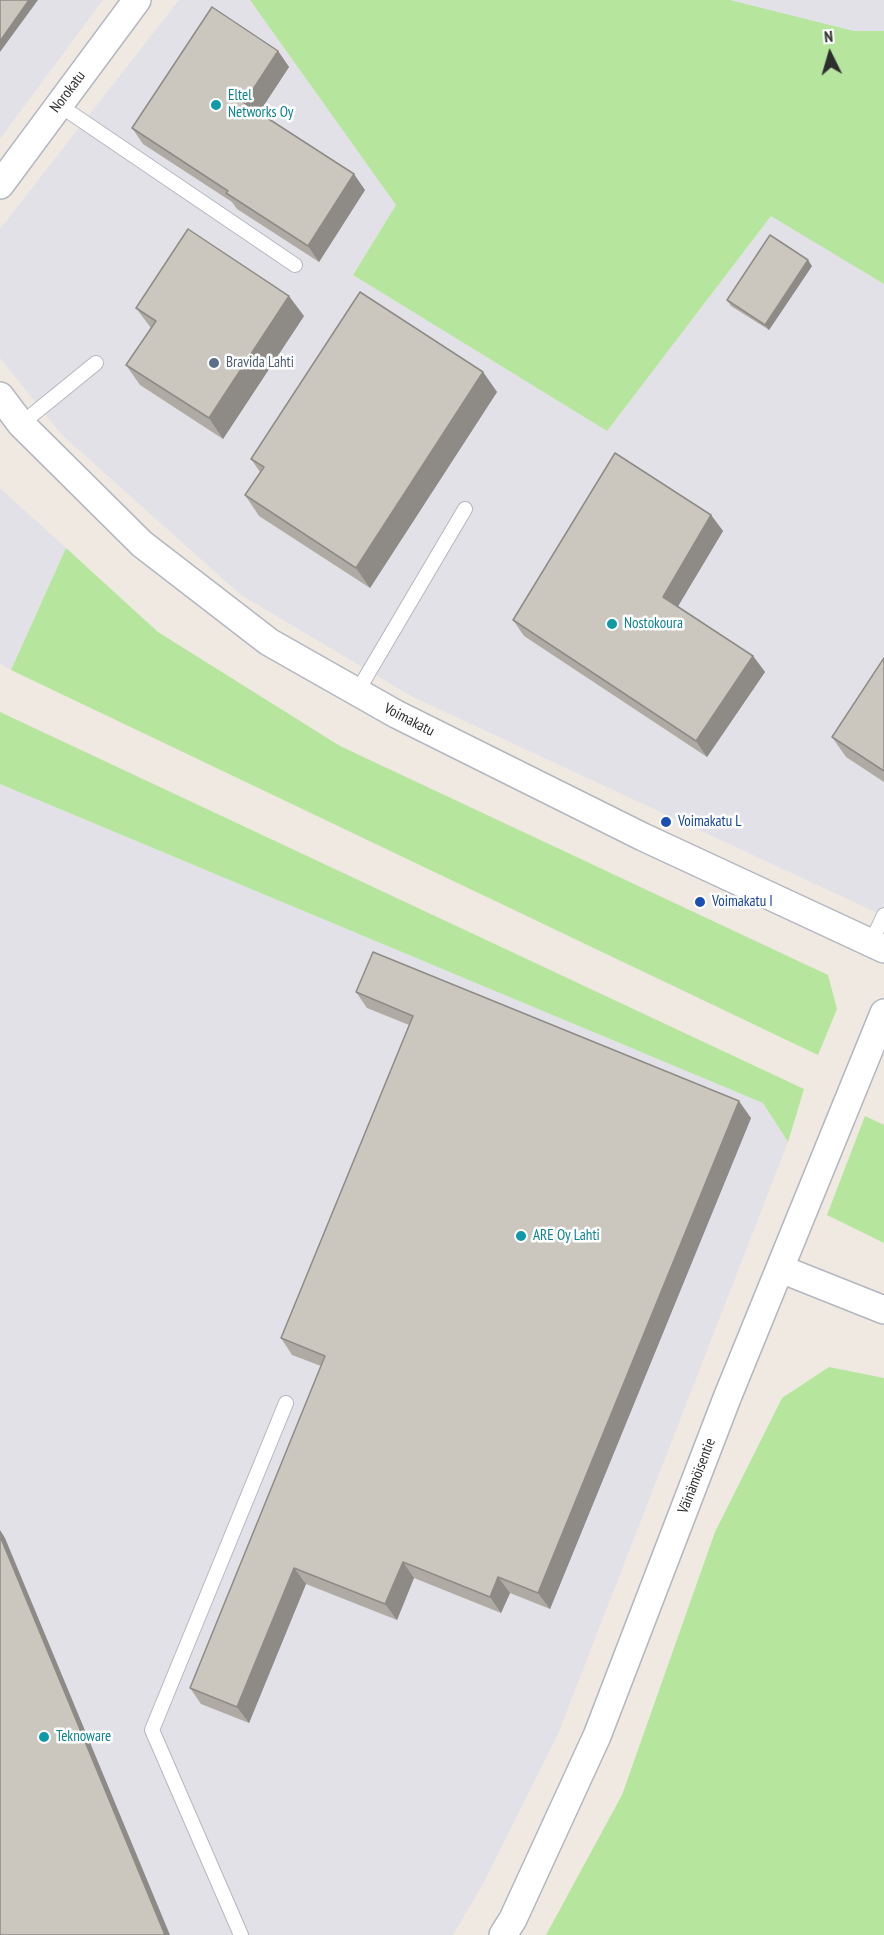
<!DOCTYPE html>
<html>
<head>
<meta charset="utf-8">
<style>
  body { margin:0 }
  #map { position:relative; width:884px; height:1935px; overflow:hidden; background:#efe9e1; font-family:"PT Sans Narrow",sans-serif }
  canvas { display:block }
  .north { position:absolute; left:800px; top:24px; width:60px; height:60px; -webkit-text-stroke:4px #fff; paint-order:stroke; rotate:355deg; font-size:16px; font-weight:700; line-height:24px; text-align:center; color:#2e2e2e }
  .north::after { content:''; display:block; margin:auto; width:21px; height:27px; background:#2e2e2e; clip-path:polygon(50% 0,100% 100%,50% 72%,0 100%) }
</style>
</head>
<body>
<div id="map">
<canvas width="884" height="1935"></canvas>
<div class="north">N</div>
</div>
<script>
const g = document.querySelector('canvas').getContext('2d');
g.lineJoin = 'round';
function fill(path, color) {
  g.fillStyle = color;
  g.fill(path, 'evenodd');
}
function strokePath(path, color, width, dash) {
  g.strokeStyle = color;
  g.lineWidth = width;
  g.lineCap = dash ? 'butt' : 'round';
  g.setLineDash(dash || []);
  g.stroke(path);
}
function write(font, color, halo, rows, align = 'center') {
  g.font = font + ' "PT Sans Narrow",sans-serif';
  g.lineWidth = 5;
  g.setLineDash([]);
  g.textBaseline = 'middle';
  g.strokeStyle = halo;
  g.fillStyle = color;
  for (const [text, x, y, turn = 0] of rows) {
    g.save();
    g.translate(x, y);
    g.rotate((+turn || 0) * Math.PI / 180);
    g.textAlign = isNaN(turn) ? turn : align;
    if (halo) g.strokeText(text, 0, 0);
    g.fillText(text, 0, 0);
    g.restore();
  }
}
const industrial = new Path2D(`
  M 0,0 L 103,0 L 0,139 Z
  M 179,0 L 250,0 L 396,205 L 353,275 L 607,431 L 772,215 L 884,284 L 884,916 L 411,696 L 241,595 L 62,435 L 0,358 L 0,229 Z
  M 730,0 L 884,0 L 884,31 L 854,31 Z
  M 0,488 L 66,548 L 11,670 L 0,664 Z
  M 0,784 L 763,1103 L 788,1142 L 558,1734 L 484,1882 L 453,1935 L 0,1935 Z`);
const green = new Path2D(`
  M 250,0 L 730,0 L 854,31 L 884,31 L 884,284 L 771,216 L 607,431 L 353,275 L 396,205 Z
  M 66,548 L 158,632 L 340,746 L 828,975 L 837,1009 L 818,1055 L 11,670 Z
  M 0,712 L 804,1089 L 788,1142 L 763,1103 L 0,784 Z
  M 865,1116 L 884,1125 L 884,1243 L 827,1215 Z
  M 829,1367 L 884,1378 L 884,1935 L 546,1935 L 622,1795 L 715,1532 L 782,1398 Z`);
const service = new Path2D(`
  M 59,105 L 295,265
  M 21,424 L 96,363
  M 357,692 L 465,509
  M 871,943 L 884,915
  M 241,1935 L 152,1730 L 286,1403`);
const minor = new Path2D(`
  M 0,185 L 137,0
  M 0,396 L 21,424 L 142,544 L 269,642 L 396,714 L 643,837 L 884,949
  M 781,1269 L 884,1310
  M 503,1935 L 513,1919 L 597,1736 L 727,1398 L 884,1013`);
const wall = new Path2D(`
  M 278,51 L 289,67 L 259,112 L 365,190 L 319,262 L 237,209 L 232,202 L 143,144 L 132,128 Z
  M 812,266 L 769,330 L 731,306 L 727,300 Z
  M 136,308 L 304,316 L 223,439 L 140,385 L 126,365 L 151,328 Z
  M 483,372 L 497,392 L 370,588 L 259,516 L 245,495 L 260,472 L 251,459 Z
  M 711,515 L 723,531 L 678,606 L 753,656 L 765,672 L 707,757 L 524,636 L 513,620 Z
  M 884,658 L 884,782 L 846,757 L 832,737 Z
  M 356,992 L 751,1118 L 550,1609 L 510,1593 L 501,1613 L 414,1578 L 397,1620 L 306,1584 L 249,1723 L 201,1704 L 190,1688 L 321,1366 L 292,1355 L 281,1338 L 409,1025 L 367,1008 Z`);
const shadedWall = new Path2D(`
  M 29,0 L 38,0 L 0,52 L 0,41 Z
  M 278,51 L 289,67 L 255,119 L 244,103 Z
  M 354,174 L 365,190 L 319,262 L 308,246 Z
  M 808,260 L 812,266 L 769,330 L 765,325 Z
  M 289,296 L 304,316 L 223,439 L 209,418 Z
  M 483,372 L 497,392 L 370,588 L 356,568 Z
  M 711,515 L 723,531 L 674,613 L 663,597 Z
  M 753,656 L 765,672 L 707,757 L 696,741 Z
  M 739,1101 L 751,1118 L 550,1609 L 538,1593 Z
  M 0,1530 L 5,1538 L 170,1935 L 165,1935 L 0,1536 Z
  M 403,1562 L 414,1578 L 397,1620 L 385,1604 Z
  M 294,1568 L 306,1584 L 249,1723 L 237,1707 Z
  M 498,1577 L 510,1593 L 501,1613 L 490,1597 Z`);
const building = new Path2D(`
  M 0,0 L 29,0 L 0,41 Z
  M 212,7 L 278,51 L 244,103 L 354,174 L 308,246 L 226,193 L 228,191 L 132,128 Z
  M 188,229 L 289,296 L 209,418 L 126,365 L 156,321 L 136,308 Z
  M 770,235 L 808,260 L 765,325 L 727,300 Z
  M 360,292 L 483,372 L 356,568 L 245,495 L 264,467 L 251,459 Z
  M 615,453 L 711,515 L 663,597 L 753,656 L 696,741 L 513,620 Z
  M 884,658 L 884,771 L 832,737 Z
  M 373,952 L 739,1101 L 538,1593 L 498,1577 L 490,1597 L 403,1562 L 385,1604 L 294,1568 L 237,1707 L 190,1688 L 325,1356 L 281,1338 L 413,1016 L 356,992 Z
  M 0,1536 L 165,1935 L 0,1935 Z`);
const markers = [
  [216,105,6,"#0f9aa8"],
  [214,363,6,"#5c6f8a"],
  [612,624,6,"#0f9aa8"],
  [666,822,6,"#1a4fb4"],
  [700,902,6,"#1a4fb4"],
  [521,1236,6,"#0f9aa8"],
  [44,1737,6,"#0f9aa8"]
];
const streetNames = [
  ["Norokatu",68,92,-53],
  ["Voimakatu",409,720,27],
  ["Väinämöisentie",697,1476,-69]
];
const cultureNames = [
  ["Eltel",228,96],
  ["Networks Oy",228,113],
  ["Nostokoura",624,624],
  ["ARE Oy Lahti",533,1236],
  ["Teknoware",56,1737]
];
const serviceNames = [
  ["Bravida Lahti",226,363]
];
const transitNames = [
  ["Voimakatu L",678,822],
  ["Voimakatu I",712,902]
];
fill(industrial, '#e3e1e8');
fill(green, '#b6e59e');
strokePath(service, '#b4b7c1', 16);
strokePath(minor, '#b4b7c1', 30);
strokePath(service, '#fff', 14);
strokePath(minor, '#fff', 27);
fill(wall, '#afaba4');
fill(shadedWall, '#8e8b86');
fill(building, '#cbc7bf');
strokePath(building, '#8e8b86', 1.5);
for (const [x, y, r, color] of markers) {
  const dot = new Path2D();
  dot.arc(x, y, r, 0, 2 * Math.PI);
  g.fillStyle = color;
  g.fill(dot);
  strokePath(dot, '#fff', 2);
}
write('15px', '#2e2e2e', '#fff', streetNames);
write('15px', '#0d838f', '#fff', cultureNames, 'left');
write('15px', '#4e5e75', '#fff', serviceNames, 'left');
write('15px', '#164399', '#fff', transitNames, 'left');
</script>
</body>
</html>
